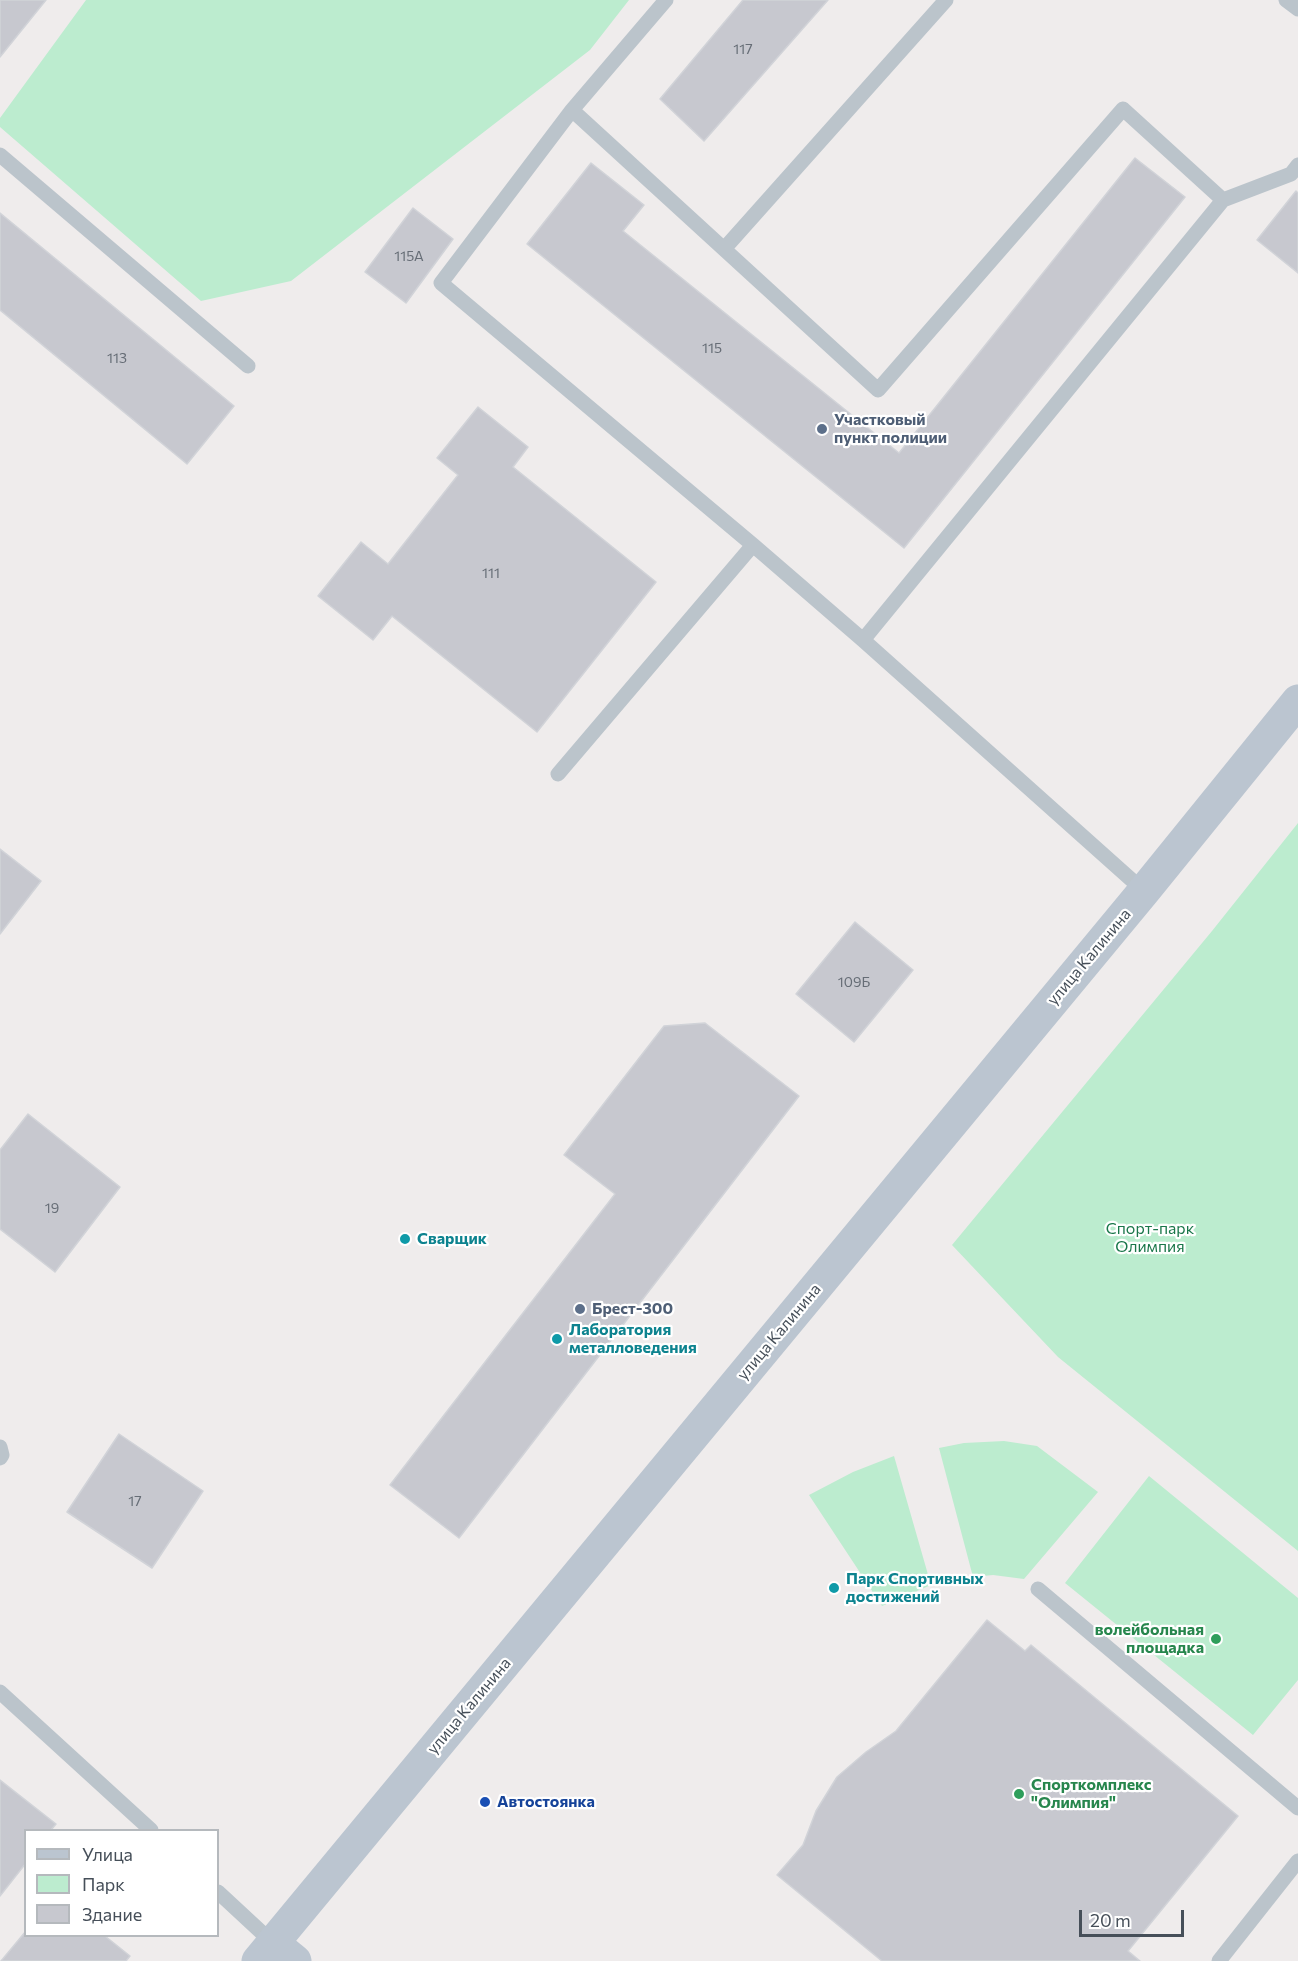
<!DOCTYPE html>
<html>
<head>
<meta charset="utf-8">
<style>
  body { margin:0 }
  #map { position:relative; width:1298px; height:1961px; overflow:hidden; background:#efecec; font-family:Commissioner,sans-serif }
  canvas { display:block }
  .legend { position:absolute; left:24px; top:1829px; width:195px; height:108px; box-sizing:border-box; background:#fff; border:2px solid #b5b9bd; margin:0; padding:8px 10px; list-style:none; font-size:18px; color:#464f59 }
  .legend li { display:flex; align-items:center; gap:12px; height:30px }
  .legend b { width:30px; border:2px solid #b5b9bd }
  .scale { position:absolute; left:1079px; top:1910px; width:105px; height:27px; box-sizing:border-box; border:3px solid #464f59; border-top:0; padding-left:8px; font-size:18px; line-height:21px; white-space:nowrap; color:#464f59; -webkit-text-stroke:4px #fff; paint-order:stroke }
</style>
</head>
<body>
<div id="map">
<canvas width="1298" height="1961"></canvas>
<ul class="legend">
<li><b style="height:8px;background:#bbc5d0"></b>Улица</li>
<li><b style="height:16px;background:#bceccf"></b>Парк</li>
<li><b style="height:16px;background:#c7c8cf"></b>Здание</li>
</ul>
<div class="scale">20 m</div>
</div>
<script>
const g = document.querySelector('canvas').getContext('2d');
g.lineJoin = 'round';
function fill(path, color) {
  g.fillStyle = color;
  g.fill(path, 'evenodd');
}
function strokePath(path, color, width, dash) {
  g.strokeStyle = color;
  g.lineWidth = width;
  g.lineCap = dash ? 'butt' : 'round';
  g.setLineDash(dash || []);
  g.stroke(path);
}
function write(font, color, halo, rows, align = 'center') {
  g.font = font + ' Commissioner,sans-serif';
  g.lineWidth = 4.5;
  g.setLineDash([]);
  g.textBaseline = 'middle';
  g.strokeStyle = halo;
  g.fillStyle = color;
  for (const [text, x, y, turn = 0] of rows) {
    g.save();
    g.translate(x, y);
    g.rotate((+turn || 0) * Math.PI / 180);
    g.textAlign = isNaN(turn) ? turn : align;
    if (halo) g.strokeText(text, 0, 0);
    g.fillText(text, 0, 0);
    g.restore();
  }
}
const green = new Path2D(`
  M 86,0 L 629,0 L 590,50 L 291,281 L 201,301 L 0,127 L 0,118 Z
  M 1298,823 L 1298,1551 L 1058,1357 L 952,1245 L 1212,931 Z
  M 1004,1441 L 1037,1446 L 1098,1492 L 1024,1579 L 993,1575 L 973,1577 L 939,1448 L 964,1443 Z
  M 894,1456 L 931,1585 L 882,1606 L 809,1495 L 853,1472 Z
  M 1149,1476 L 1298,1598 L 1298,1680 L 1253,1735 L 1065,1583 Z`);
const building = new Path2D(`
  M 0,0 L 46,0 L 0,57 Z
  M 743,0 L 828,0 L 704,141 L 660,99 Z
  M 1135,158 L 1185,197 L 904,548 L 527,244 L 591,163 L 644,205 L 623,231 L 899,453 Z
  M 1296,191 L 1298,193 L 1298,273 L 1257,240 Z
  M 413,208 L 453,239 L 406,303 L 365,272 Z
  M 0,213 L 234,406 L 187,464 L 0,310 Z
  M 478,407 L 528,447 L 513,467 L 656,582 L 537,732 L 392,616 L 373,640 L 318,596 L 361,542 L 388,564 L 458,475 L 437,458 Z
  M 0,849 L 41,881 L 0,934 Z
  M 855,922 L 913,970 L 854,1042 L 796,994 Z
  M 705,1023 L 799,1096 L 459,1538 L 390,1485 L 615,1194 L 564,1155 L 664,1026 Z
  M 28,1114 L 120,1187 L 55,1272 L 0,1229 L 0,1150 Z
  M 119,1434 L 203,1491 L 152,1568 L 67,1512 Z
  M 987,1620 L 1025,1651 L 1031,1645 L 1238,1816 L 1128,1951 L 1140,1961 L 882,1961 L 777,1875 L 803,1845 L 816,1811 L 837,1777 L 866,1752 L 896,1731 Z
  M 0,1780 L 56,1824 L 51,1830 L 26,1830 L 26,1863 L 0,1896 Z
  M 26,1931 L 26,1936 L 105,1936 L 130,1956 L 126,1961 L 1,1961 Z`);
const lane = new Path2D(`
  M 666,0 L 572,110 L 441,283 L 753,545 L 863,640 L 1144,891
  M 1286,0 L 1298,9
  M 572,110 L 878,390 L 1123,109 L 1223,200
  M 0,155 L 248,366
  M 724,249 L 946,0
  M 863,640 L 1223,200 L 1291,174 L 1298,165
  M 558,774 L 753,545
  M 0,1447 L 2,1455 L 0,1458
  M 1038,1589 L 1298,1808
  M 0,1692 L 151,1830
  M 218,1892 L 273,1943
  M 1219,1961 L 1298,1861`);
const secondary = new Path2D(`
  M 273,1943 L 295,1961
  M 258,1961 L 1144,891 L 1298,701`);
const markers = [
  [822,429,6,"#5c6f8a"],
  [405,1239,6,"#0f9aa8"],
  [580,1309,6,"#5c6f8a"],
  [557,1339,6,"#0f9aa8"],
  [834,1588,6,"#0f9aa8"],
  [1216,1639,6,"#2e9e5b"],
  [1019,1794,6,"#2e9e5b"],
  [485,1802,6,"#1a4fb4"]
];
const numberNames = [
  ["117",743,49],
  ["115А",409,256],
  ["115",712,348],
  ["113",117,358],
  ["111",491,573],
  ["109Б",854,982],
  ["19",52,1208],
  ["17",135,1501]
];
const serviceNames = [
  ["Участковый",834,420],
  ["пункт полиции",834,438],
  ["Брест-300",592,1309]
];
const streetNames = [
  ["улица Калинина",1089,957,-50],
  ["улица Калинина",779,1332,-50],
  ["улица Калинина",469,1706,-50]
];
const parkNames = [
  ["Спорт-парк",1150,1229],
  ["Олимпия",1150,1247]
];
const cultureNames = [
  ["Сварщик",417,1239],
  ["Лаборатория",569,1330],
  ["металловедения",569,1348],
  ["Парк Спортивных",846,1579],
  ["достижений",846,1597]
];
const leisureNames = [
  ["волейбольная",1204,1630],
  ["площадка",1204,1648],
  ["Спорткомплекс",1031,1785,"left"],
  ["\"Олимпия\"",1031,1803,"left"]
];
const transitNames = [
  ["Автостоянка",497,1802]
];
fill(green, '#bceccf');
fill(building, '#c7c8cf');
strokePath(building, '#d1d3d8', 1.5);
strokePath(lane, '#bbc4cb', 15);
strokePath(secondary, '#bbc5d0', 33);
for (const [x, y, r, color] of markers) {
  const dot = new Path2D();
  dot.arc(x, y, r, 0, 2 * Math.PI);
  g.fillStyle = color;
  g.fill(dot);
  strokePath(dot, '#fff', 2);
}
write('14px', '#666d76', null, numberNames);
write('bold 16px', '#4e5e75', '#fff', serviceNames, 'left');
write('16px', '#464f59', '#fff', streetNames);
write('16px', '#1a774a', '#fff', parkNames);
write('bold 16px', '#0d838f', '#fff', cultureNames, 'left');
write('bold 16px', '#27864d', '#fff', leisureNames, 'right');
write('bold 16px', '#164399', '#fff', transitNames, 'left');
</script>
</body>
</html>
